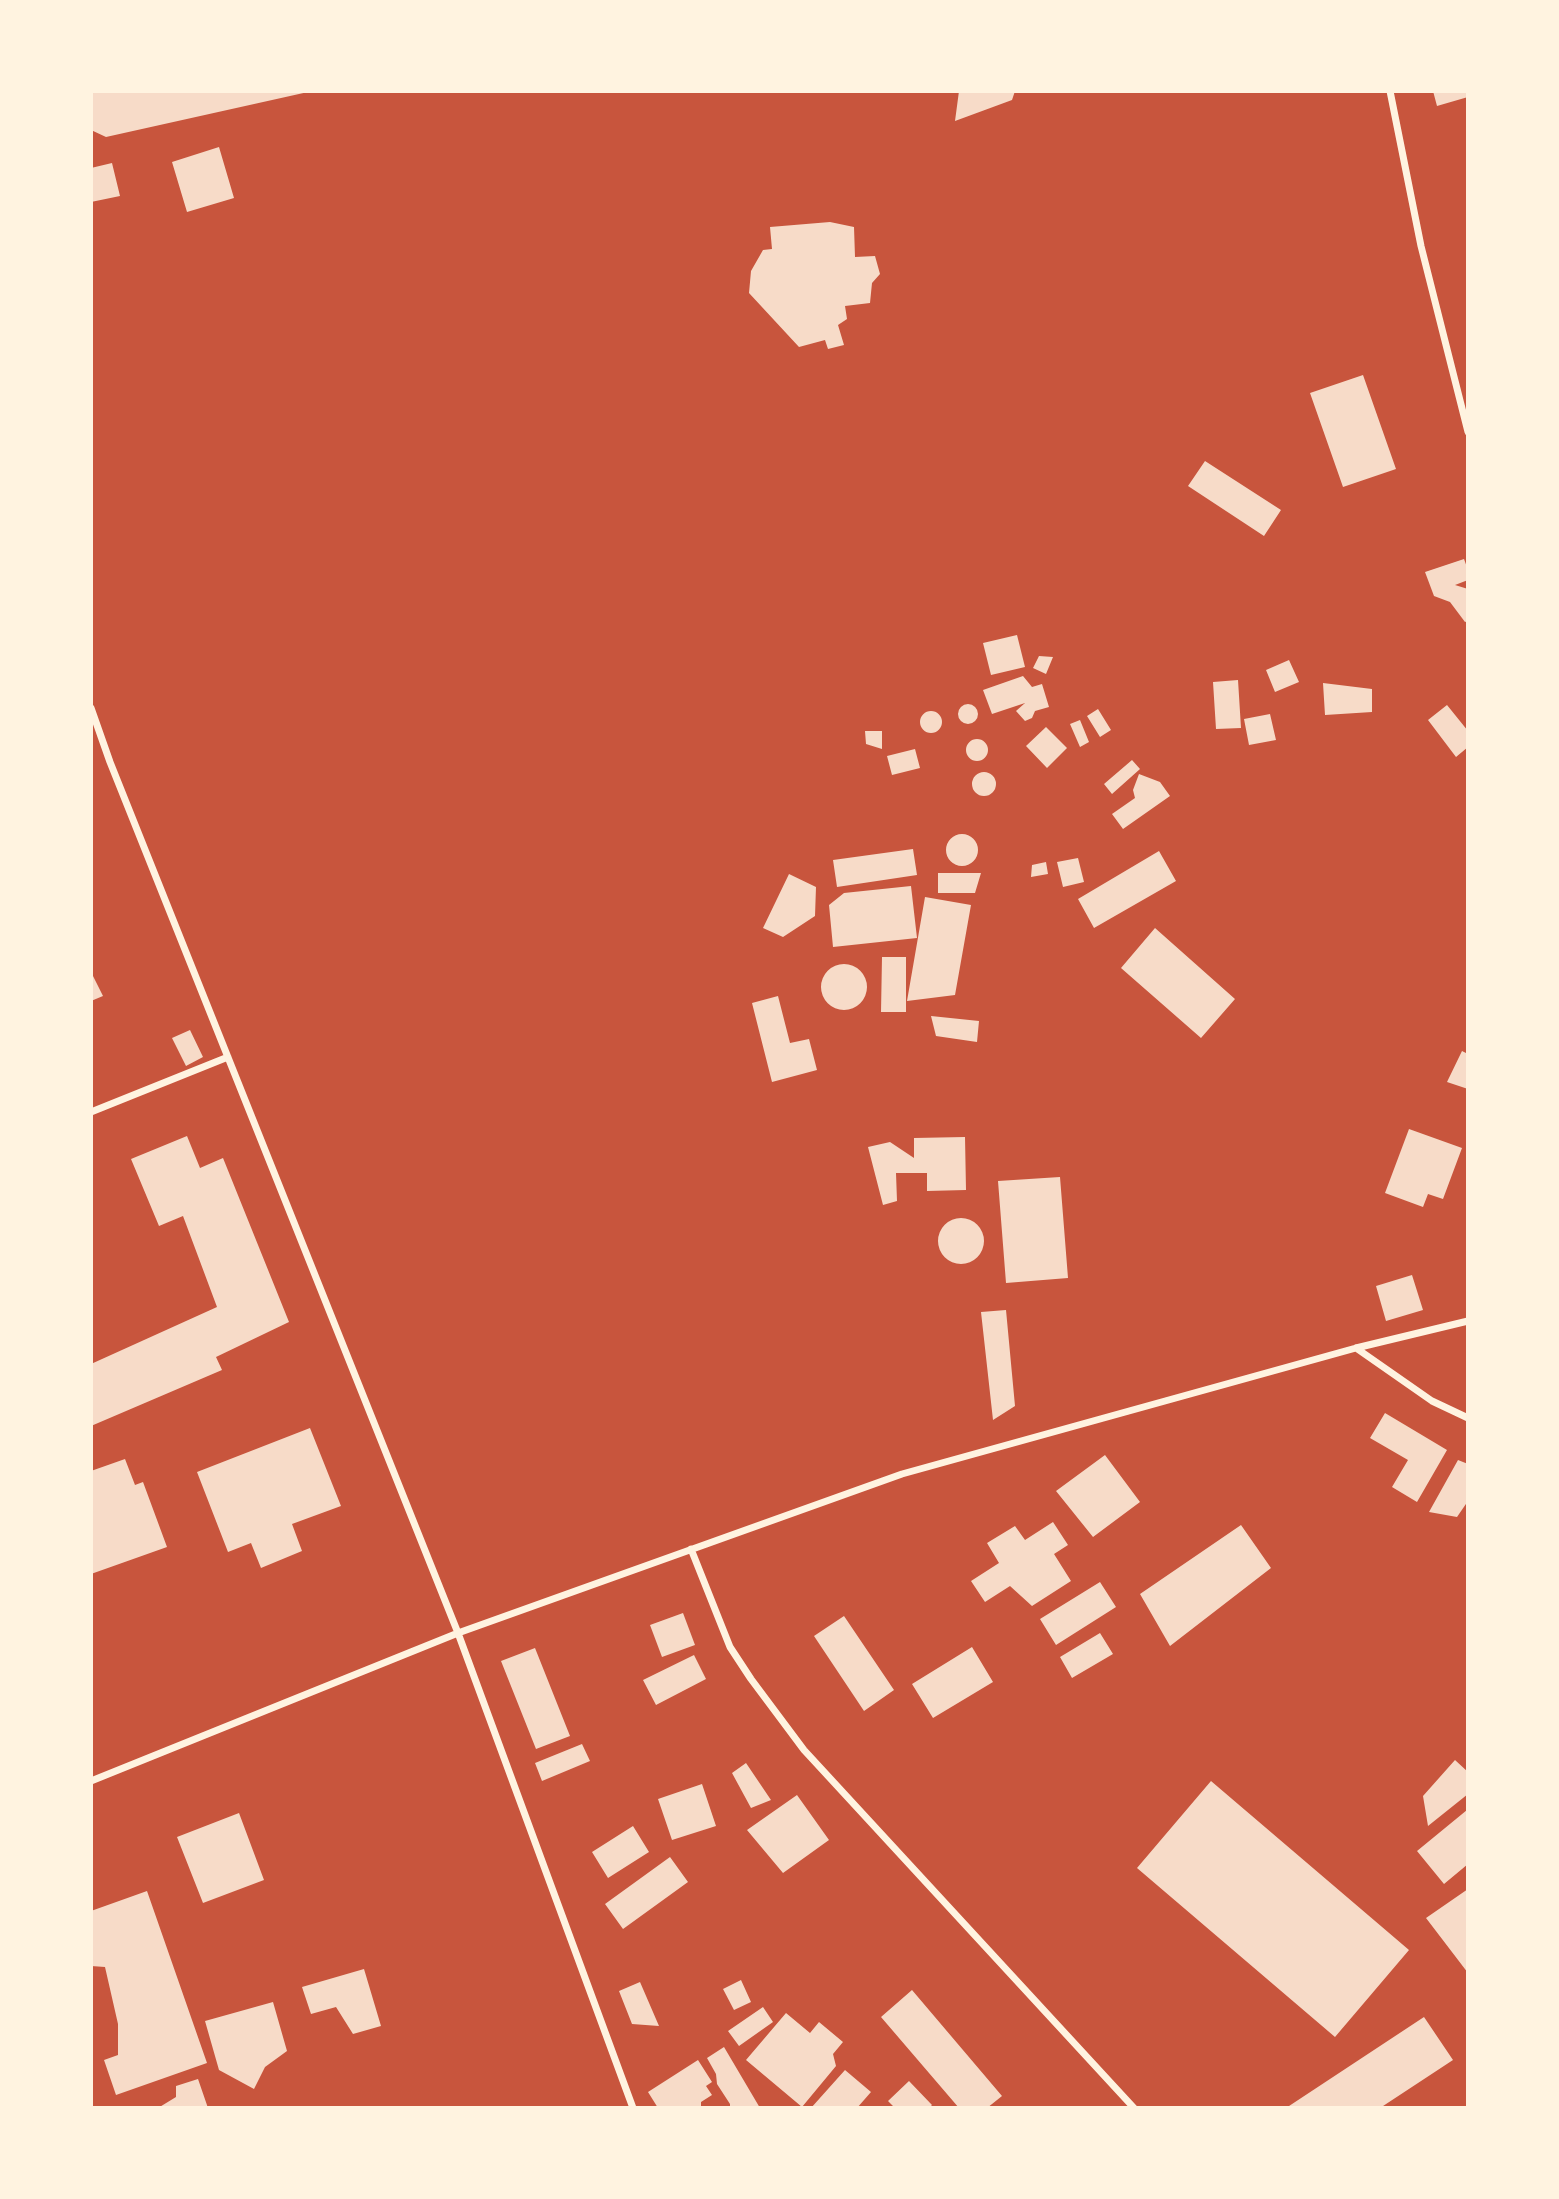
<!DOCTYPE html>
<html>
<head>
<meta charset="utf-8">
<style>
  body { margin:0 }
  #map { position:relative; width:1559px; height:2199px; overflow:hidden; background:#c8553d; font-family:"Fira Sans",sans-serif }
  canvas { display:block }
  .frame { position:absolute; inset:0; border:93px solid #fff3e0; pointer-events:none }
</style>
</head>
<body>
<div id="map">
<canvas width="1559" height="2199"></canvas>
<div class="frame"></div>
</div>
<script>
const g = document.querySelector('canvas').getContext('2d');
g.lineJoin = 'round';
function fill(path, color) {
  g.fillStyle = color;
  g.fill(path, 'evenodd');
}
function strokePath(path, color, width, dash) {
  g.strokeStyle = color;
  g.lineWidth = width;
  g.lineCap = dash ? 'butt' : 'round';
  g.setLineDash(dash || []);
  g.stroke(path);
}
const building = new Path2D(`
  M 91,91 L 308,91 L 308,92 L 106,137 L 91,130 Z
  M 959,91 L 1015,91 L 1012,100 L 955,121 Z
  M 1433,91 L 1468,91 L 1468,97 L 1437,106 Z
  M 219,147 L 234,198 L 187,212 L 172,162 Z
  M 112,163 L 120,196 L 91,202 L 91,168 Z
  M 830,222 L 854,227 L 855,257 L 875,256 L 880,274 L 872,283 L 870,303 L 845,306 L 847,319 L 838,325 L 844,345 L 828,349 L 825,340 L 799,347 L 749,293 L 751,271 L 763,250 L 772,249 L 770,227 Z
  M 1363,375 L 1396,469 L 1343,487 L 1310,393 Z
  M 1205,461 L 1281,510 L 1264,536 L 1188,486 Z
  M 1464,559 L 1468,570 L 1468,580 L 1455,585 L 1468,589 L 1468,621 L 1465,622 L 1450,602 L 1434,596 L 1425,572 Z
  M 1017,635 L 1025,667 L 991,675 L 983,643 Z
  M 1039,656 L 1053,657 L 1046,674 L 1033,668 Z
  M 1289,660 L 1299,682 L 1275,692 L 1266,670 Z
  M 1023,676 L 1032,687 L 1042,684 L 1049,707 L 1035,711 L 1032,718 L 1025,721 L 1016,711 L 1025,703 L 992,714 L 983,690 Z
  M 1238,680 L 1241,728 L 1216,729 L 1213,682 Z
  M 1323,683 L 1372,689 L 1372,712 L 1325,715 Z
  M958 714a10 10 0 1 1 20 0a10 10 0 1 1-20 0Z
  M 1447,705 L 1468,731 L 1468,747 L 1456,757 L 1428,720 Z
  M 1098,709 L 1111,730 L 1100,737 L 1087,716 Z
  M920 722a11 11 0 1 1 22 0a11 11 0 1 1-22 0Z
  M 1270,714 L 1276,740 L 1249,745 L 1244,719 Z
  M 1080,720 L 1089,742 L 1080,747 L 1070,724 Z
  M 1046,727 L 1067,748 L 1047,768 L 1026,746 Z
  M 865,731 L 882,731 L 882,749 L 866,744 Z
  M966 750a11 11 0 1 1 22 0a11 11 0 1 1-22 0Z
  M 915,749 L 920,768 L 892,775 L 887,756 Z
  M 1132,760 L 1140,769 L 1112,794 L 1104,784 Z
  M972 784a12 12 0 1 1 24 0a12 12 0 1 1-24 0Z
  M 1139,774 L 1160,782 L 1170,796 L 1123,829 L 1112,814 L 1135,798 L 1133,790 Z
  M946 850a16 16 0 1 1 32 0a16 16 0 1 1-32 0Z
  M 913,849 L 917,875 L 837,887 L 833,860 Z
  M 1159,851 L 1176,881 L 1094,928 L 1078,899 Z
  M 1078,858 L 1084,882 L 1063,887 L 1057,862 Z
  M 1046,862 L 1048,874 L 1031,877 L 1032,865 Z
  M 938,873 L 981,873 L 975,893 L 938,893 Z
  M 789,874 L 816,887 L 815,916 L 783,937 L 763,928 Z
  M 911,886 L 917,938 L 833,947 L 829,905 L 844,893 Z
  M 925,897 L 971,905 L 955,995 L 907,1001 Z
  M 1155,928 L 1235,999 L 1201,1038 L 1121,968 Z
  M 882,957 L 906,957 L 906,1012 L 881,1012 Z
  M821 987a23 23 0 1 1 46 0a23 23 0 1 1-46 0Z
  M 91,972 L 103,996 L 91,1001 Z
  M 778,996 L 790,1043 L 809,1039 L 817,1070 L 772,1082 L 752,1003 Z
  M 931,1016 L 979,1021 L 977,1042 L 936,1036 Z
  M 190,1030 L 203,1057 L 186,1066 L 172,1038 Z
  M 1462,1051 L 1468,1054 L 1468,1089 L 1447,1082 Z
  M 1409,1129 L 1462,1148 L 1443,1199 L 1428,1194 L 1423,1207 L 1385,1193 Z
  M 187,1136 L 200,1168 L 223,1158 L 289,1322 L 216,1357 L 222,1370 L 91,1426 L 91,1364 L 217,1307 L 183,1216 L 159,1226 L 131,1159 Z
  M 965,1137 L 966,1190 L 927,1191 L 927,1173 L 896,1173 L 897,1201 L 883,1205 L 868,1147 L 890,1142 L 914,1158 L 914,1138 Z
  M 1060,1177 L 1068,1278 L 1006,1283 L 998,1181 Z
  M938 1241a23 23 0 1 1 46 0a23 23 0 1 1-46 0Z
  M 1412,1275 L 1423,1310 L 1386,1321 L 1376,1286 Z
  M 1006,1310 L 1015,1406 L 993,1420 L 981,1312 Z
  M 1385,1413 L 1447,1450 L 1417,1502 L 1392,1487 L 1408,1460 L 1370,1438 Z
  M 310,1428 L 341,1506 L 292,1524 L 302,1551 L 261,1568 L 251,1543 L 228,1552 L 197,1472 Z
  M 1105,1455 L 1140,1502 L 1093,1537 L 1056,1491 Z
  M 125,1459 L 135,1485 L 143,1482 L 167,1547 L 91,1574 L 91,1471 Z
  M 1458,1460 L 1468,1464 L 1468,1501 L 1457,1517 L 1429,1512 Z
  M 1053,1522 L 1068,1545 L 1054,1554 L 1071,1581 L 1032,1606 L 1010,1586 L 985,1602 L 971,1581 L 999,1563 L 987,1543 L 1015,1526 L 1025,1540 Z
  M 1241,1525 L 1271,1568 L 1170,1646 L 1140,1594 Z
  M 1100,1582 L 1116,1607 L 1056,1645 L 1040,1619 Z
  M 683,1613 L 695,1645 L 662,1657 L 650,1625 Z
  M 844,1616 L 894,1690 L 864,1711 L 814,1636 Z
  M 1100,1633 L 1113,1654 L 1072,1678 L 1060,1657 Z
  M 972,1647 L 993,1682 L 933,1718 L 912,1684 Z
  M 535,1648 L 570,1736 L 536,1749 L 501,1661 Z
  M 694,1655 L 706,1679 L 656,1705 L 643,1680 Z
  M 582,1744 L 590,1761 L 542,1781 L 535,1763 Z
  M 1455,1760 L 1468,1772 L 1468,1794 L 1428,1826 L 1423,1796 Z
  M 746,1763 L 771,1800 L 751,1808 L 732,1773 Z
  M 1211,1781 L 1409,1950 L 1335,2037 L 1137,1868 Z
  M 702,1784 L 716,1826 L 672,1840 L 658,1799 Z
  M 797,1795 L 829,1840 L 783,1873 L 747,1830 Z
  M 1467,1810 L 1468,1864 L 1444,1884 L 1417,1851 Z
  M 239,1813 L 264,1880 L 203,1903 L 177,1837 Z
  M 633,1826 L 649,1852 L 608,1878 L 592,1852 Z
  M 670,1857 L 688,1882 L 623,1929 L 605,1904 Z
  M 1468,1889 L 1468,1973 L 1426,1918 Z
  M 147,1891 L 207,2063 L 116,2095 L 104,2060 L 118,2055 L 118,2024 L 105,1967 L 91,1966 L 91,1911 Z
  M 364,1969 L 381,2026 L 353,2034 L 336,2007 L 311,2014 L 302,1987 Z
  M 741,1980 L 751,2002 L 734,2010 L 723,1989 Z
  M 640,1982 L 659,2026 L 632,2024 L 619,1991 Z
  M 912,1990 L 1002,2096 L 987,2108 L 959,2108 L 881,2017 Z
  M 273,2002 L 287,2051 L 265,2067 L 254,2089 L 219,2070 L 205,2021 Z
  M 763,2007 L 773,2022 L 739,2046 L 728,2031 Z
  M 786,2013 L 810,2033 L 819,2022 L 843,2042 L 833,2054 L 836,2066 L 802,2107 L 746,2060 Z
  M 1424,2017 L 1453,2060 L 1380,2108 L 1286,2108 Z
  M 724,2047 L 760,2108 L 730,2108 L 730,2104 L 717,2084 L 716,2074 L 707,2058 Z
  M 698,2060 L 712,2082 L 706,2086 L 712,2095 L 701,2102 L 701,2108 L 658,2108 L 648,2092 Z
  M 845,2070 L 871,2092 L 857,2108 L 811,2108 Z
  M 198,2079 L 208,2108 L 158,2108 L 176,2097 L 176,2086 Z
  M 909,2081 L 932,2105 L 929,2108 L 895,2108 L 888,2101 Z`);
const minor = new Path2D(`
  M 1390,91 L 1421,246 L 1468,432
  M 91,708 L 110,762 L 458,1633 L 633,2108
  M 91,1112 L 228,1057
  M 1356,1348 L 1432,1401 L 1468,1418
  M 691,1549 L 730,1647 L 751,1679 L 804,1750 L 1134,2108
  M 91,1781 L 458,1633 L 902,1474 L 1356,1348 L 1468,1321`);
fill(building, '#f7dbc8');
strokePath(minor, '#fff3e0', 7);
</script>
</body>
</html>
